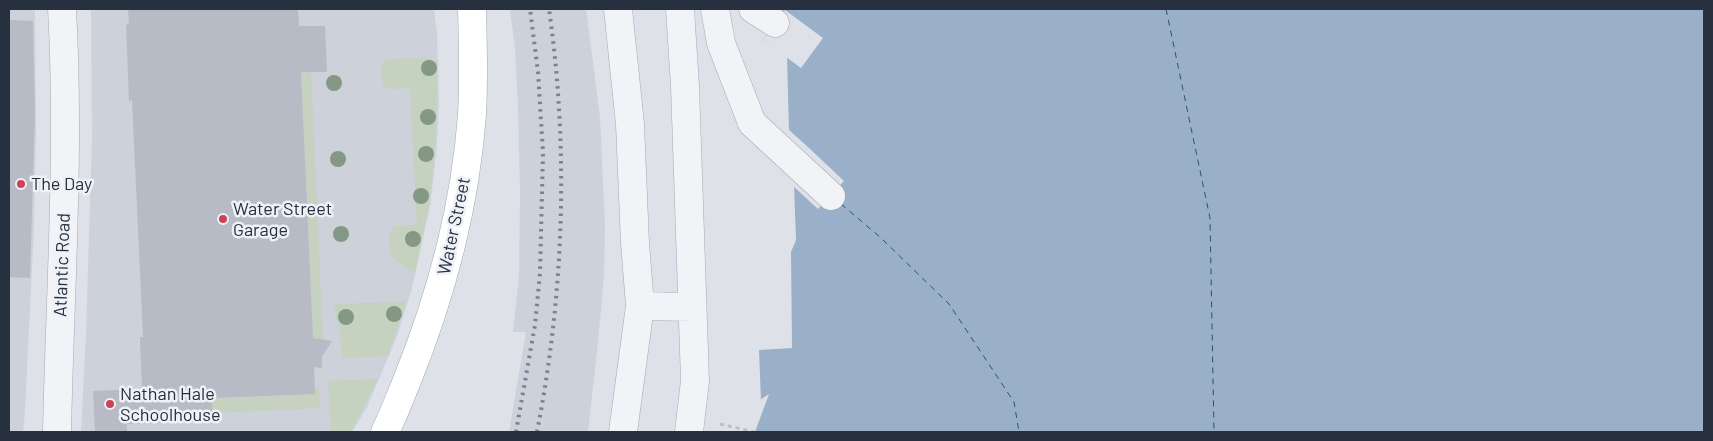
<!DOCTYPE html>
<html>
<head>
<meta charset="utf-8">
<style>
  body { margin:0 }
  #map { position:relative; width:1713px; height:441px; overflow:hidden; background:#dee2e8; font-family:Barlow,sans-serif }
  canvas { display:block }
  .frame { position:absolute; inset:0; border:10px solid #27303f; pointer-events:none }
</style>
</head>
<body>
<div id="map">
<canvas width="1713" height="441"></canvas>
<div class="frame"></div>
</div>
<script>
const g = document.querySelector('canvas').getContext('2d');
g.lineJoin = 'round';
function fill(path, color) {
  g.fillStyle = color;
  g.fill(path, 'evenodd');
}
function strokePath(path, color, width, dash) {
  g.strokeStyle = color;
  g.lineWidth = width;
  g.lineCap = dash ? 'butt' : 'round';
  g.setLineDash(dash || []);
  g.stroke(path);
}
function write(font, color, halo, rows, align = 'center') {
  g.font = font + ' Barlow,sans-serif';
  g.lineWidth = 5;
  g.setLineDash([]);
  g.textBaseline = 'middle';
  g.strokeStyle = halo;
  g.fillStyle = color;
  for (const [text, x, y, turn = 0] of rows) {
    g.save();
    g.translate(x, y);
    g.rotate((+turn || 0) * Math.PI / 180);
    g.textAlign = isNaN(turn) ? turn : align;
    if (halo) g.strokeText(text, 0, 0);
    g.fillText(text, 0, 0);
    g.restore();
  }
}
const built = new Path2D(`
  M 9,9 L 35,9 L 36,135 L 34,227 L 25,412 L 23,432 L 9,432 Z
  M 91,9 L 434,9 L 437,33 L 439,97 L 437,146 L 430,207 L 411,292 L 396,339 L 367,407 L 352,432 L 81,432 L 86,334 L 92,138 Z
  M 510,9 L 586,9 L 600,117 L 605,226 L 604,276 L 598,342 L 588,432 L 509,432 L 526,332 L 513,332 L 519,277 L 520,194 L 518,106 L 515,49 Z`);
const green = new Path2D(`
  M 428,58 L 437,61 C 437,97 437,132 433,168 C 430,204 422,239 415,274 L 391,257 L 389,232 L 395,226 L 417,225 L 410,88 L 391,89 L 385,87 C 381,81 381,70 382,63 L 387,59 Z
  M 311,72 L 323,340 L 313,340 L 301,73 Z
  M 406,302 L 388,356 L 342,358 L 340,331 L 333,304 Z
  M 378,379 L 351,432 L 331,432 L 328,381 Z
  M 315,388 L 319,388 L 320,408 L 212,413 L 211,398 L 315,394 Z`);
const water = new Path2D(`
  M 784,9 L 1704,9 L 1704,432 L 742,432 L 754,410 L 761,401 L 759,350 L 792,348 L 791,252 L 796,240 L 794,186 L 781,175 L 808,147 L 789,130 L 787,57 L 763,40 Z`);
const pier = new Path2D(`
  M 785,10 L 823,38 L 801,68 L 763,40 Z
  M 808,147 L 844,181 L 818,209 L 781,175 Z
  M 769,394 L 755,432 L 739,432 L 757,402 Z`);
const ferry = new Path2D(`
  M 1166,9 L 1210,218 L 1214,432
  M 841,204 L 880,237 L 949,304 L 1014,402 L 1019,432`);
const building = new Path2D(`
  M 128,9 L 298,9 L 299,26 L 325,26 L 327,72 L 301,72 L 313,338 L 332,341 L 322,357 L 322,368 L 314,367 L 315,394 L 212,398 L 212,421 L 127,424 L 127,432 L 95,432 L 93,391 L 142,389 L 140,337 L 143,337 L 132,100 L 129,101 L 126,25 L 129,24 Z
  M 9,20 L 33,21 L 35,112 L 30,278 L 9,277 Z`);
const path = new Path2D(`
  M 720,424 L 754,432`);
const minor = new Path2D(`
  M 618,9 L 630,124 L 635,243 L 640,306 L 623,432
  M 680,9 L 685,86 L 695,381 L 689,432
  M 715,9 L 721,43 L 752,123 L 831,196
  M 753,9 L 775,23
  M 640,306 L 692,307
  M 57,432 C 60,291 70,150 62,9`);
const major = new Path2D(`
  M 385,432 C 393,416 399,400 406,383 C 441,297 465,208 472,115 C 474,80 473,44 472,9`);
const rail = new Path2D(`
  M 516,432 L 535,325 L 540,273 L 543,153 L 538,72 L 530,9
  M 537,432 C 564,294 569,149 549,9`);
const trees = [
  [429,68],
  [334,83],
  [428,117],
  [426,154],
  [338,159],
  [421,196],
  [341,234],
  [413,239],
  [394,314],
  [346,317]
];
const markers = [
  [21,184,5,"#ce4258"],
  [223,219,5,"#ce4258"],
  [110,404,5,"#ce4258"]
];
const poiNames = [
  ["The Day",31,184],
  ["Water Street",233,209],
  ["Garage",233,230],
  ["Nathan Hale",120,394],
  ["Schoolhouse",120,415]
];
const streetNames = [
  ["Water Street",454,226,-78],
  ["Atlantic Road",62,265,-88]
];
fill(built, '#ccd1da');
fill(green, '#c4d2bf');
fill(water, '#99b0c8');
fill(pier, '#dee2e8');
strokePath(ferry, '#314f73', 1, [6, 5]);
fill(building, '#b6bbc5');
strokePath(minor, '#a3a9b2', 29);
strokePath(major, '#9ea7b4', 29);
strokePath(path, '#bcc0c6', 3, [4, 4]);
strokePath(minor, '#f1f3f6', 28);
strokePath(major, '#fff', 28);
strokePath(rail, '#788292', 4, [2.5, 5]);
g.fillStyle = '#859886';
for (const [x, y] of trees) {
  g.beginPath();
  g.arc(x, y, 8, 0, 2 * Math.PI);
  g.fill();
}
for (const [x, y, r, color] of markers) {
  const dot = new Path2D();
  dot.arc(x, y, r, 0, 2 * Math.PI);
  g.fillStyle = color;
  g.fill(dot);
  strokePath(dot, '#eef1f6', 2);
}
write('18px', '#27303f', '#eef1f6', poiNames, 'left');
write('18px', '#27303f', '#eef1f6', streetNames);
</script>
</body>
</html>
